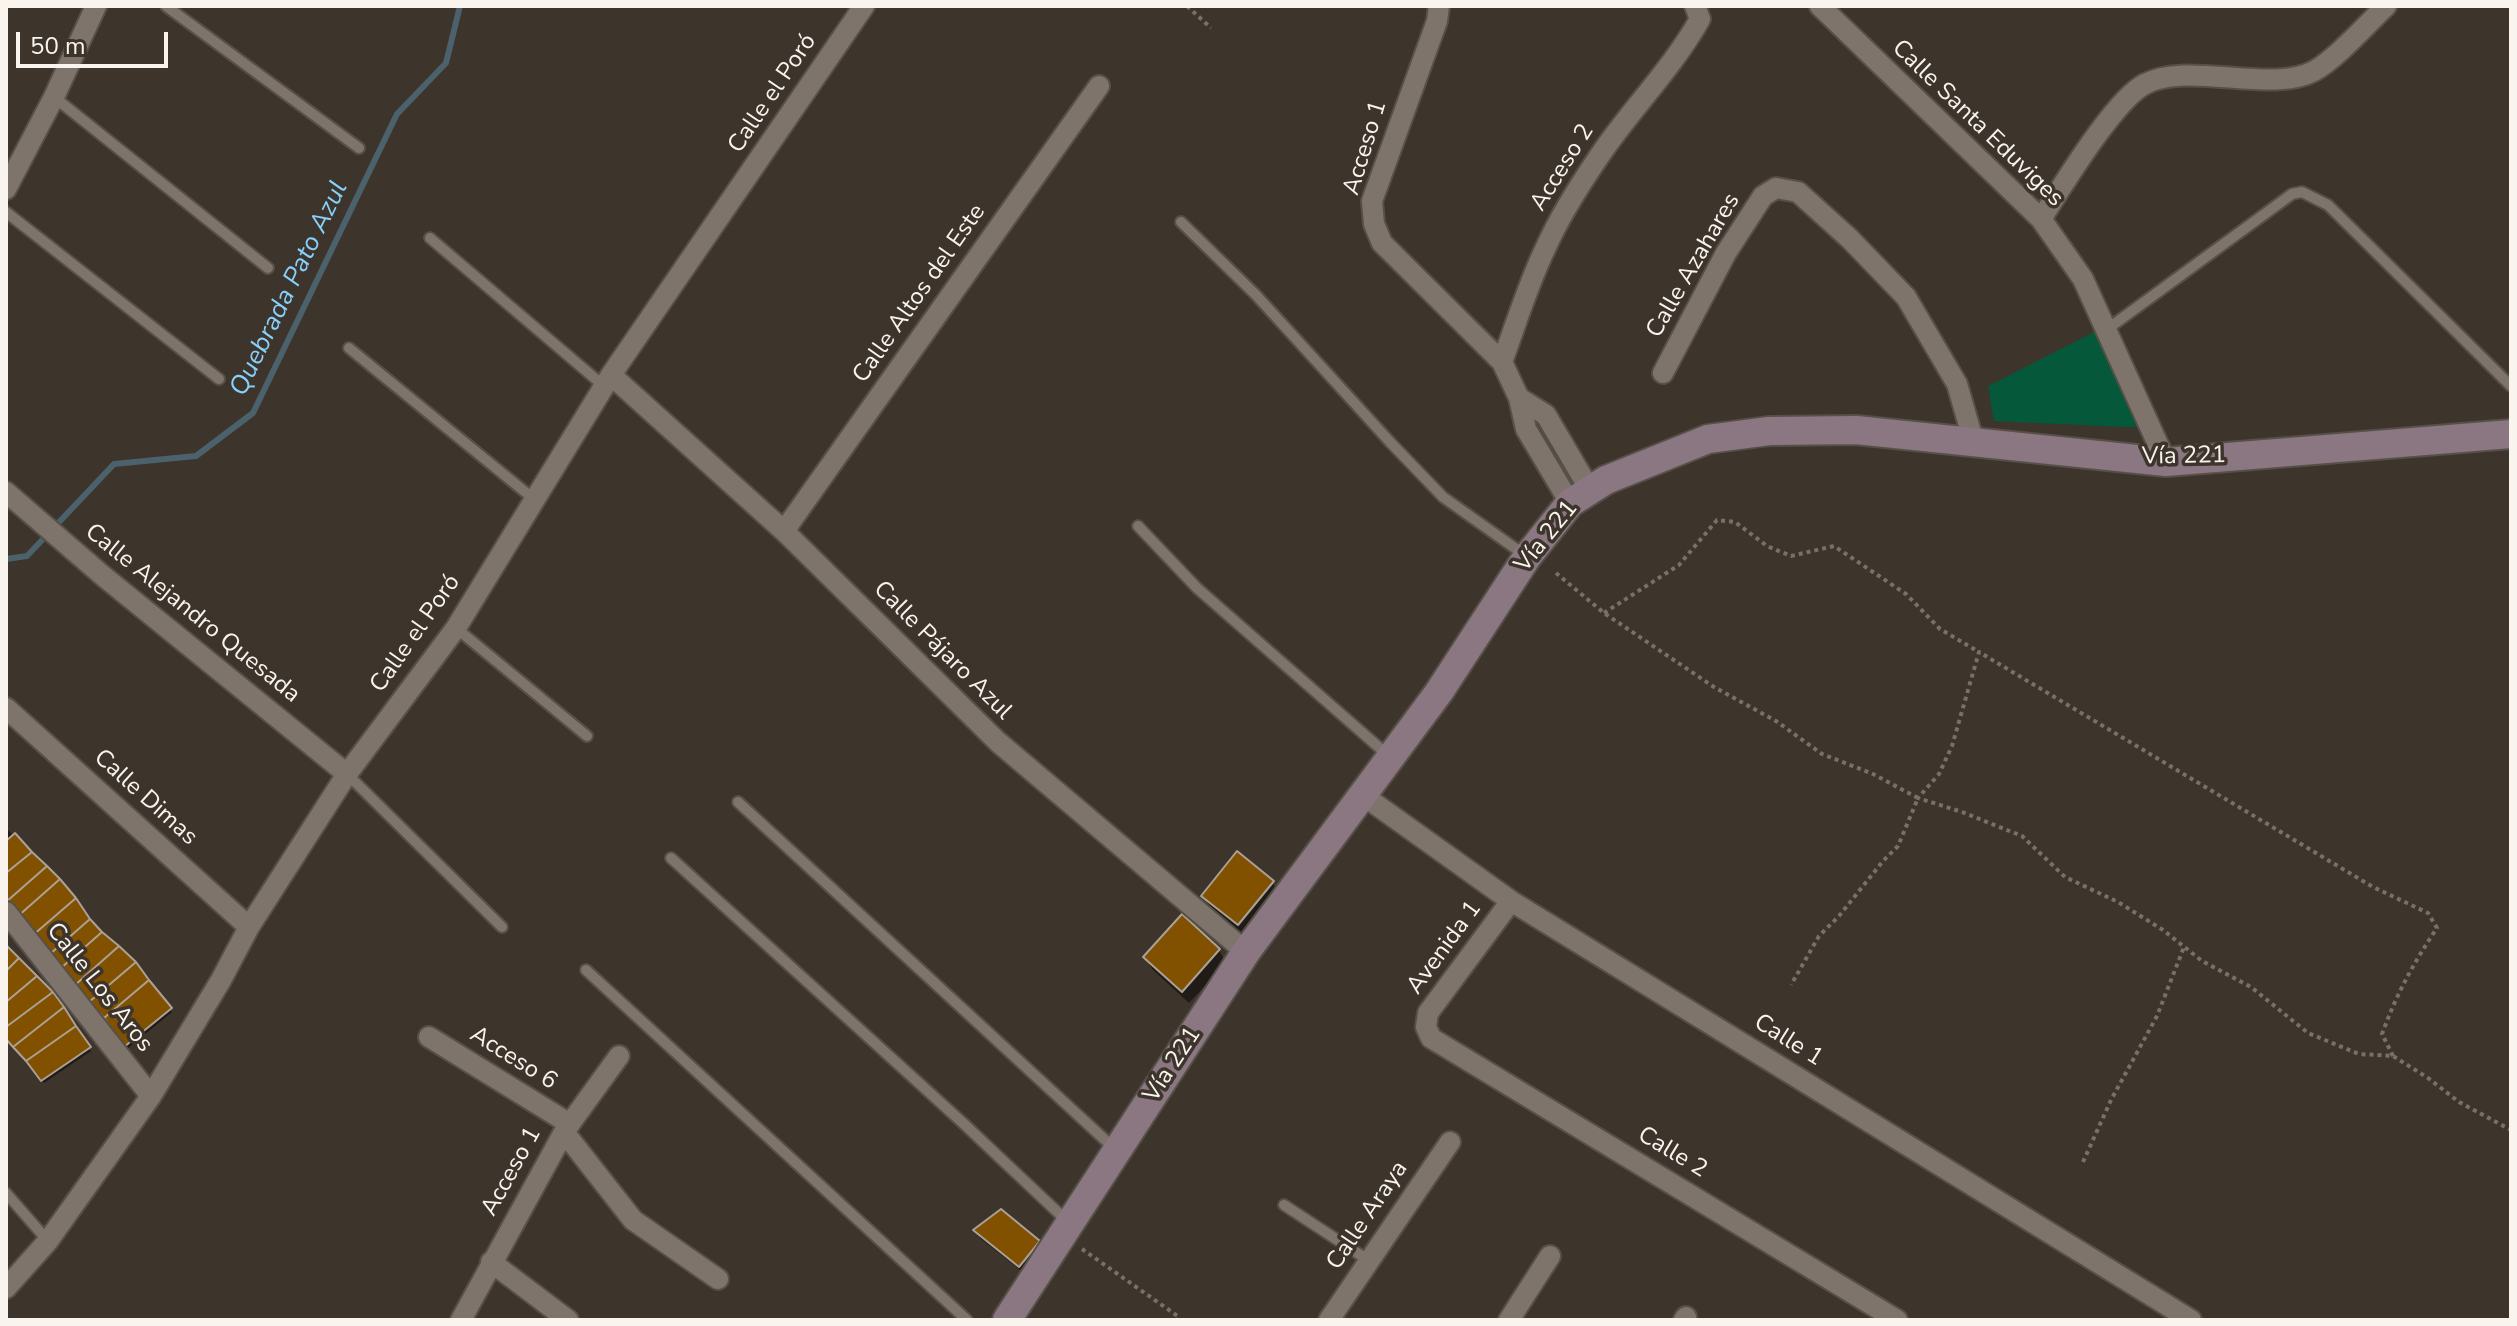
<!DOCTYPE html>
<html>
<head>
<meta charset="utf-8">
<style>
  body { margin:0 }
  #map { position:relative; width:2517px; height:1326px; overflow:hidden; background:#3d342c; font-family:"Nunito Sans",sans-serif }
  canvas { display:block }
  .frame { position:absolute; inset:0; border:8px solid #f9f4ee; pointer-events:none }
  .scale { position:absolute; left:16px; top:32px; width:152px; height:36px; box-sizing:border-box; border:4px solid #f9f4ee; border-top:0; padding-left:10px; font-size:24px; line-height:28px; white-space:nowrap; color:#f9f4ee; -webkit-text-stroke:6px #3d342c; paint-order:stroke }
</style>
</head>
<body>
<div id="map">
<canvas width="2517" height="1326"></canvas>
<div class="frame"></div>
<div class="scale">50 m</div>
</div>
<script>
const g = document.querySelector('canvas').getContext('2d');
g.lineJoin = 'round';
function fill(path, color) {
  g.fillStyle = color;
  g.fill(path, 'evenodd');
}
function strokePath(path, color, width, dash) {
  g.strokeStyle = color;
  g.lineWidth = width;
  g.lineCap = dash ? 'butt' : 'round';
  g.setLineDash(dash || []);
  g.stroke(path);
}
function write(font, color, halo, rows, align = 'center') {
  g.font = font + ' "Nunito Sans",sans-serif';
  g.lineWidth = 7;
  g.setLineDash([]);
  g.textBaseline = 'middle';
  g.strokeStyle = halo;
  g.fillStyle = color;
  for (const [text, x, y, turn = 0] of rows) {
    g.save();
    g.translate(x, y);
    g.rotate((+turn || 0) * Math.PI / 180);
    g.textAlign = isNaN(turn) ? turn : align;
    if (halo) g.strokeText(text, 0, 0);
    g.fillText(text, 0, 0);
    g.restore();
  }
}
const green = new Path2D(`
  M 2096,331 L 2148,428 L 1994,421 L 1988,386 Z`);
const shadow = new Path2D(`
  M 6,828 L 58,880 L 89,920 L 172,1012 L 127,1049 L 108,1021 L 6,900 Z
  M 1272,882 L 1279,894 L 1246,937 L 1211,909 L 1204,896 Z
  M 1182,916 L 1219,950 L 1226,963 L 1189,1003 L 1152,969 L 1145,957 Z
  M 6,947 L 91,1051 L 44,1083 L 20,1055 L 6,1035 Z
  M 976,1230 L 1038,1242 L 1043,1250 L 1024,1273 L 980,1238 Z`);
const stream = new Path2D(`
  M 6,559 L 27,556 L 114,464 L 196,456 L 253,413 L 397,114 L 446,63 L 460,6`);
const building = new Path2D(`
  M 15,833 L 32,852 L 6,873 L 6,841 Z
  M 1237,851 L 1274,881 L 1238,925 L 1201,896 Z
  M 32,852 L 47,866 L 6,902 L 6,873 Z
  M 47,866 L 60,879 L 17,917 L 6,902 Z
  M 60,879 L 76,898 L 32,936 L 17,917 Z
  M 76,898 L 90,919 L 50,954 L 32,936 Z
  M 1182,914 L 1220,949 L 1182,992 L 1143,957 Z
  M 90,919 L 102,932 L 61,968 L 50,954 Z
  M 102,932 L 119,946 L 75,985 L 61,968 Z
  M 7,946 L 19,958 L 6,971 L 6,947 Z
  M 119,946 L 136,962 L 89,1002 L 75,985 Z
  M 19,958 L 37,976 L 6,1002 L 6,971 Z
  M 136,962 L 149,980 L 104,1018 L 89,1002 Z
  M 37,976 L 53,992 L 6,1027 L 6,1002 Z
  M 149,980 L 172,1008 L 124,1047 L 104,1018 Z
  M 53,992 L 64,1007 L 13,1047 L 6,1039 L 6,1027 Z
  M 64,1007 L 76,1026 L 26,1061 L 13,1047 Z
  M 76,1026 L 91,1047 L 41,1081 L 26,1061 Z
  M 1001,1209 L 1040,1241 L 1019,1267 L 973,1230 Z`);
const path = new Path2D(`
  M 1187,6 L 1211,28
  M 1556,573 L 1604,613 L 1714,687 L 1776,721 L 1822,754 L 1873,774 L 1918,798 L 1898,846 L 1883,861 L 1839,916 L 1819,936 L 1791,985
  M 1604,613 L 1679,565 L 1717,520 L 1735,522 L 1767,546 L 1791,556 L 1834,546 L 1906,594 L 1940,629 L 1979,652
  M 2393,1056 L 2382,1034 C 2396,995 2414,962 2437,928 L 2428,913 L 2373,887 L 1979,652 L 1952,746 L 1939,774 L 1918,798 L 1962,812 L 2022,836 L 2065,877 L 2118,902 L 2163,930 L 2202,961 L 2251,987 L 2308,1033 L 2359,1054 L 2393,1056 L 2428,1078 L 2459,1102 L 2511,1130
  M 2083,1162 L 2111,1100 L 2157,1016 L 2184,947
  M 1082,1249 L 1179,1317 L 1177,1320`);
const lane = new Path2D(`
  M 166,6 L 359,148
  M 54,97 L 268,268
  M 6,212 L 219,379
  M 1181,222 L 1256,295 L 1390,442 L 1443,497 L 1526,556
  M 430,238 L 605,387
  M 2106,330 L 2292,194 L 2302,192 L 2328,205 L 2511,386
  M 349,348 L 535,500
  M 1138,526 L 1197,588 L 1390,757
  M 456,628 L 587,736
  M 347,774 L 502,927
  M 738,802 L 1116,1150
  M 671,858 L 963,1123 L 1068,1222
  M 586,970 L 967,1320
  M 6,1193 L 48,1241
  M 1284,1205 L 1368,1260`);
const street = new Path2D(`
  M 1439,6 L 1437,21 L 1372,201 L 1374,224 L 1382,243 L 1502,362 L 1519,398 L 1526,429 L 1570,503
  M 1820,6 L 2041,219 L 2083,279 L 2166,462
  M 6,189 L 54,97 L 96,6
  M 2041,219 C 2062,187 2114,100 2145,84 C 2188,61 2272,94 2314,71 C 2337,58 2366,25 2386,6
  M 1502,362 C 1516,324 1528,284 1546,247 C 1560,216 1579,186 1598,158 C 1630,110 1672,69 1700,19 L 1695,6
  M 1663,373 L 1726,253 L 1763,196 L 1776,188 L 1798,192 L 1850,239 L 1906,297 L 1957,384 L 1974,443
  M 611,375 L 784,531 L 998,742 L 1246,952
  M 1519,398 L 1546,415 L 1590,490
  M 6,492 L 102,575 L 347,774
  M 784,531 L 1099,86
  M 6,708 L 249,927
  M 1364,796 L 1511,901 L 2191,1320
  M 1511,901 L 1428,1013 L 1426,1027 L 1431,1038 L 1897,1320
  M 6,912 L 151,1096
  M 429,1037 L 570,1124
  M 564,1132 L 633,1220 L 718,1279
  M 491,1262 L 568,1320
  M 6,1288 L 48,1241 L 151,1096 L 221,980 L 249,927 L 347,774 L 456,628 L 611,375 L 864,6
  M 461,1320 L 564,1132 L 619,1056
  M 1329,1320 L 1450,1142
  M 1509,1320 L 1550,1256
  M 1684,1320 L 1686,1317`);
const secondary = new Path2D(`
  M 1007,1320 L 1246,952 L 1439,692 L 1527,557 L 1570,503 L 1606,480 L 1708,439 L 1769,431 L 1856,430 L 2166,462 L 2511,434`);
const streetNames = [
  ["Calle el Poró",773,94,-56],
  ["Calle Santa Eduviges",1977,124,44],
  ["Acceso 1",1366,148,-73],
  ["Acceso 2",1563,168,-58],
  ["Calle Azahares",1694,266,-60],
  ["Calle Altos del Este",920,294,-55],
  ["Vía 221",2184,457,-1],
  ["Vía 221",1547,537,-51],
  ["Calle Alejandro Quesada",192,614,39],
  ["Calle el Poró",416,634,-55],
  ["Calle Pájaro Azul",942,651,45],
  ["Calle Dimas",145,798,42],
  ["Avenida 1",1445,948,-54],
  ["Calle Los Aros",99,988,52],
  ["Calle 1",1788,1041,32],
  ["Acceso 6",513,1059,32],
  ["Vía 221",1173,1065,-57],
  ["Calle 2",1672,1153,31],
  ["Acceso 1",512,1172,-61],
  ["Calle Araya",1368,1216,-56]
];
const waterNames = [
  ["Quebrada Pato Azul",290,289,-64]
];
fill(green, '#055839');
fill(shadow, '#0007');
strokePath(stream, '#4b616b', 6);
fill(building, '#815100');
strokePath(building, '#aba197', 2);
strokePath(lane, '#575048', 14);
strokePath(street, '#575048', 24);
strokePath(secondary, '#575048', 32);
strokePath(path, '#787069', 4, [4, 4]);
strokePath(lane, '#7e746b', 10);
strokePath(street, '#7e746b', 20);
strokePath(secondary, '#8b7782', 28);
write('24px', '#f9f4ee', '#3d342c', streetNames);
write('italic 26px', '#86d1fc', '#3d342c', waterNames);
</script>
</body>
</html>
